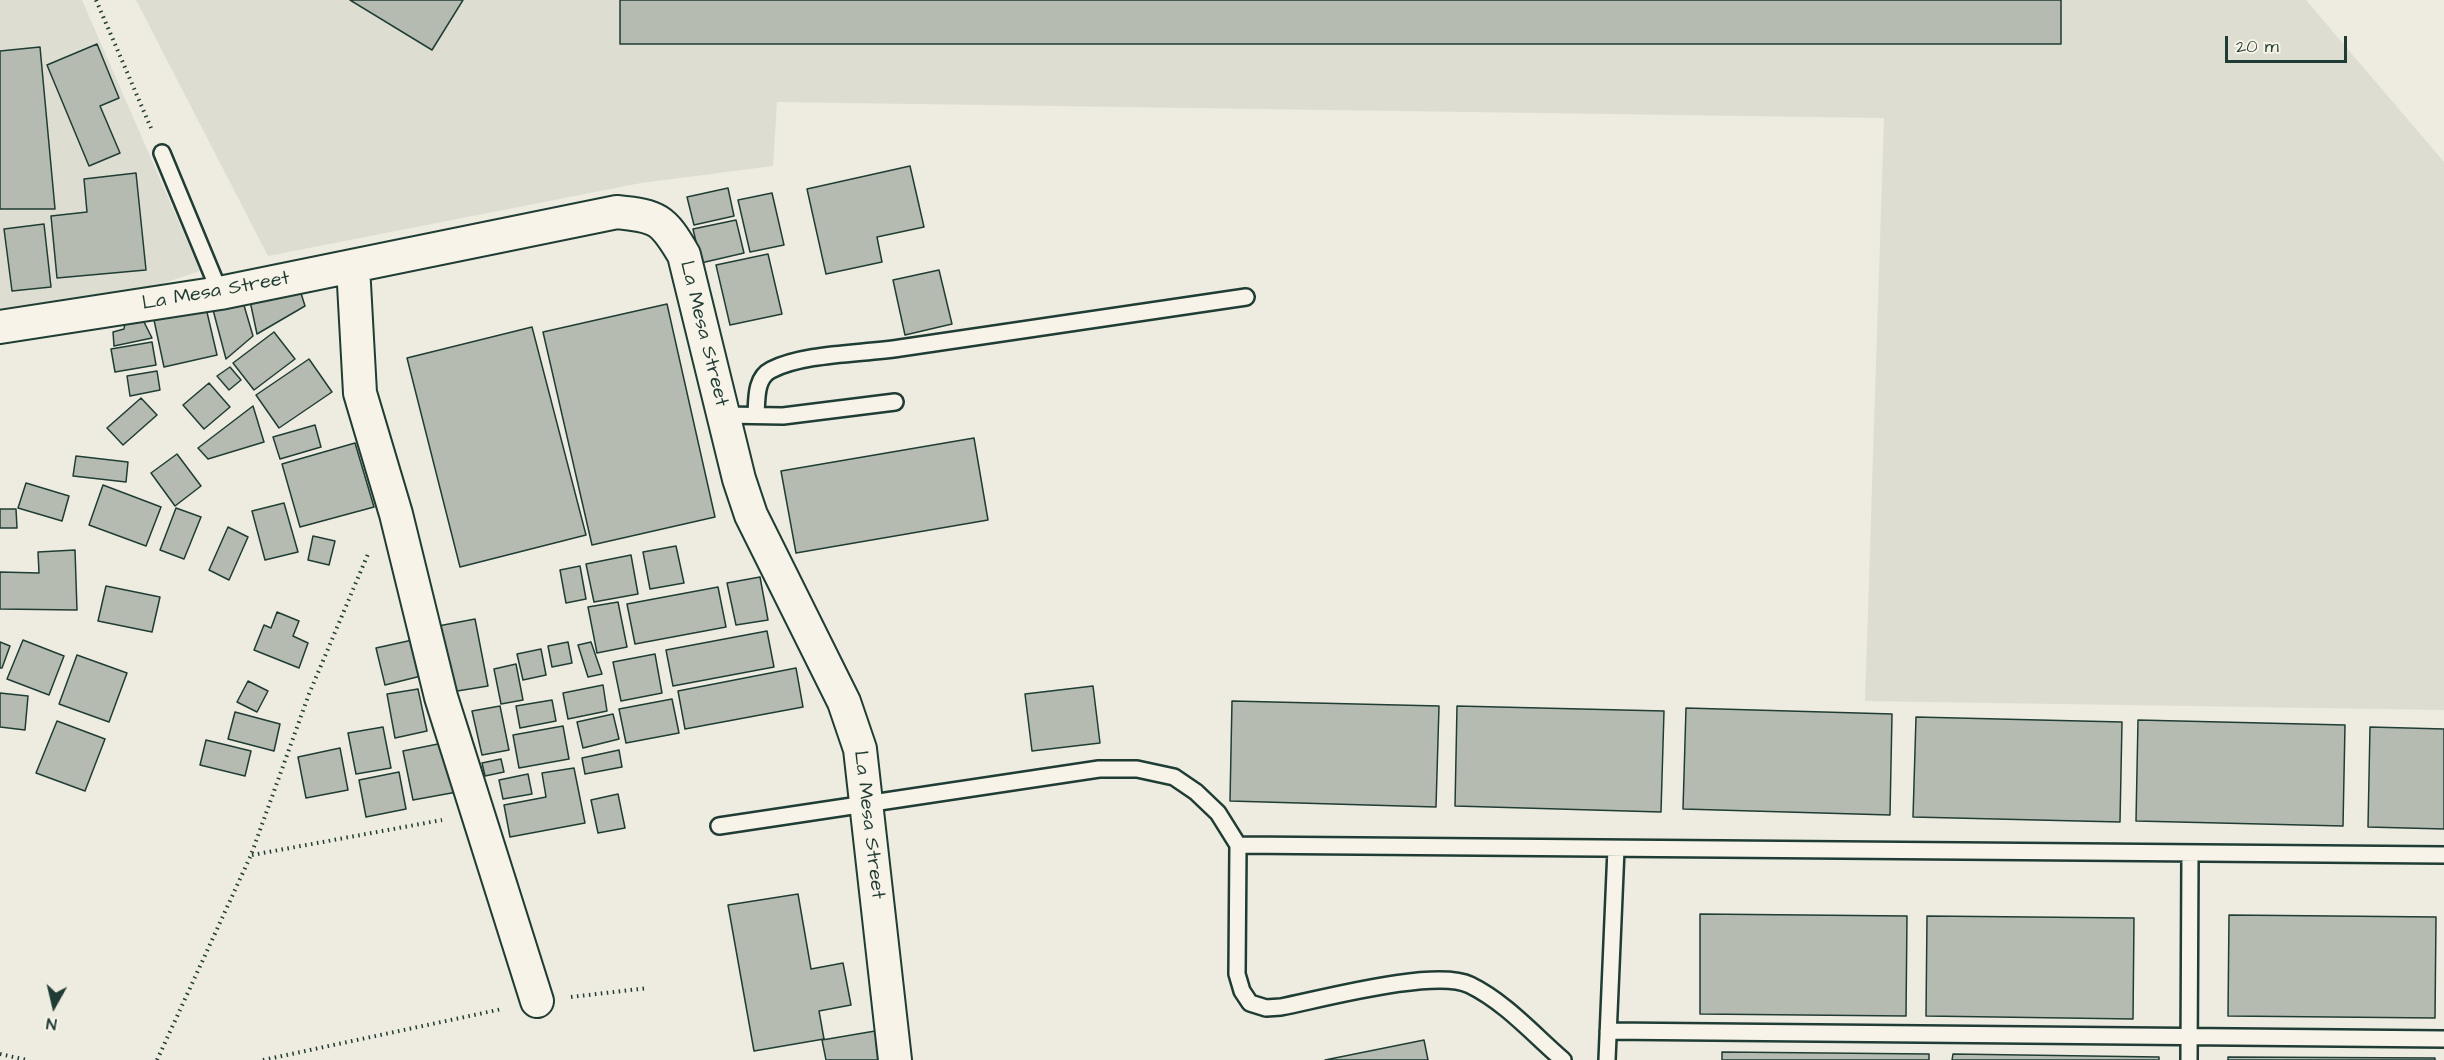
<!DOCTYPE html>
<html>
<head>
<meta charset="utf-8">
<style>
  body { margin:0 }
  #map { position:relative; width:2444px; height:1060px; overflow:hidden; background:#eeece1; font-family:"Architects Daughter",sans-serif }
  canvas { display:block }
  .north { position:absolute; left:24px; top:976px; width:60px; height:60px; -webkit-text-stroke:4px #f7f3e8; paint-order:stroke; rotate:188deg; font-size:16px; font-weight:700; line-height:24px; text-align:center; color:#1f3d34 }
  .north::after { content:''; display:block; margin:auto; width:21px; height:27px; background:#1f3d34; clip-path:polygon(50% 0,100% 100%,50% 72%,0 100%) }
  .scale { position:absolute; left:2225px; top:36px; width:122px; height:27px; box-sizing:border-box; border:3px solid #1f3d34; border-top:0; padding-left:8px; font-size:18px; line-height:21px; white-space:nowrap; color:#1f3d34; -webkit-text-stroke:4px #f7f3e8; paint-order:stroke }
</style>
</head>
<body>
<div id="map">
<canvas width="2444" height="1060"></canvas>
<div class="north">N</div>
<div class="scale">20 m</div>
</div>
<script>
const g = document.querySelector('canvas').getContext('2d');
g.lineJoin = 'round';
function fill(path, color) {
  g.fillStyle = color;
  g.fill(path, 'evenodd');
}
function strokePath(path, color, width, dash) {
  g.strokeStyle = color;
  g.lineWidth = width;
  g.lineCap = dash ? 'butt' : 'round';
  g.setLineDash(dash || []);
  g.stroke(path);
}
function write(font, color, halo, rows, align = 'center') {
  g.font = font + ' "Architects Daughter",sans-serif';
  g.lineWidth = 4.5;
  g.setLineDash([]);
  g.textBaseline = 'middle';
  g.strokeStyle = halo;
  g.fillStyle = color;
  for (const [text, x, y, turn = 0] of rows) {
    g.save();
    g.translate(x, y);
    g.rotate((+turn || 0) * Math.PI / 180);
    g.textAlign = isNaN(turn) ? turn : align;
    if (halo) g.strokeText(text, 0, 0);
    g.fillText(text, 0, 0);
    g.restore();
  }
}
const built = new Path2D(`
  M 0,0 L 82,0 L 200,271 L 155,286 L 0,313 Z
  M 136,0 L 2306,0 L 2444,162 L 2444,710 L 1865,701 L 1884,118 L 777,102 L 773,166 L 641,183 L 268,256 Z`);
const building = new Path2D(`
  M 350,0 L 463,0 L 432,50 Z
  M 620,0 L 2061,0 L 2061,44 L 620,44 Z
  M 97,44 L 119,98 L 100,106 L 120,153 L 89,166 L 47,65 Z
  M 40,47 L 55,209 L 0,209 L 0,51 Z
  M 910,166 L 924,227 L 877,237 L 882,262 L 826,274 L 807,189 Z
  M 136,173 L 146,270 L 57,278 L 51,216 L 87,212 L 84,179 Z
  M 728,188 L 734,216 L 694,225 L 687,197 Z
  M 772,193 L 784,245 L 750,252 L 738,200 Z
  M 736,220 L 744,253 L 701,263 L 693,229 Z
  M 44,224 L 51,287 L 12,291 L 4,229 Z
  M 768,254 L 782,314 L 730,325 L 716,265 Z
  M 939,270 L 952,324 L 905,335 L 893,280 Z
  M 300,290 L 305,306 L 257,334 L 250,301 Z
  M 243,302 L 253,336 L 226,359 L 212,306 Z
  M 667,304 L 715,517 L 592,545 L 543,332 Z
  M 206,308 L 217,355 L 164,367 L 154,320 Z
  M 140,314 L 152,338 L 114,346 L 113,332 L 124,329 L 126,317 Z
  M 532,327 L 586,535 L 460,567 L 407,358 Z
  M 274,332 L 295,359 L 254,390 L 233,363 Z
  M 152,342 L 156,365 L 115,372 L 111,349 Z
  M 309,359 L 332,392 L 279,428 L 256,395 Z
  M 230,367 L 241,380 L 229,390 L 217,376 Z
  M 157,371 L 160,390 L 130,396 L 127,376 Z
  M 209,383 L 230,407 L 204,429 L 183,405 Z
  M 141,398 L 157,415 L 123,445 L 107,428 Z
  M 253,406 L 264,442 L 208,459 L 198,448 Z
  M 315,425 L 321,447 L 280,459 L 273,437 Z
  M 974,438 L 988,520 L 796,553 L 781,471 Z
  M 355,443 L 374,507 L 300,527 L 282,464 Z
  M 177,454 L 201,486 L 175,506 L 151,473 Z
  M 76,456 L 128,462 L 126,482 L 73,476 Z
  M 26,483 L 69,496 L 62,521 L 18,508 Z
  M 103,485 L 161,507 L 146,546 L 89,525 Z
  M 284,503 L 298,552 L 265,560 L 252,511 Z
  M 176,508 L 201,517 L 184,559 L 160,550 Z
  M 0,509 L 16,509 L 17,528 L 0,528 Z
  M 228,527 L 248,537 L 229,580 L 209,570 Z
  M 313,536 L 335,541 L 329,565 L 308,560 Z
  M 676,546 L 684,583 L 650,589 L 643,552 Z
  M 75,550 L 77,610 L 0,609 L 0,572 L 39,573 L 38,552 Z
  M 631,555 L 638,594 L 594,602 L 586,564 Z
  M 580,566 L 586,599 L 566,603 L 560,570 Z
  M 760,577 L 768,620 L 736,625 L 727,583 Z
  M 106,586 L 160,597 L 152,632 L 98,621 Z
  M 718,587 L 726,627 L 635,644 L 627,604 Z
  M 618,602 L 627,647 L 597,653 L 588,607 Z
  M 277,612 L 299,621 L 293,636 L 308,643 L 299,668 L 254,650 L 264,625 L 271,628 Z
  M 475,619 L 488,686 L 445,693 L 433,627 Z
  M 767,631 L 774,667 L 673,686 L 666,650 Z
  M 417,639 L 425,675 L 385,685 L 376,648 Z
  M 23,640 L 64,656 L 49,695 L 7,679 Z
  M 0,642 L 10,646 L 2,668 L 0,668 Z
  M 568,642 L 572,663 L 552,667 L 548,646 Z
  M 591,642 L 602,674 L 588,677 L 578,645 Z
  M 541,649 L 546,675 L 523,680 L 517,654 Z
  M 655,654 L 662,693 L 621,701 L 613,662 Z
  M 77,655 L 127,673 L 109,722 L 59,704 Z
  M 516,664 L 523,700 L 501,704 L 494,669 Z
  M 796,668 L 803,707 L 685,729 L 678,691 Z
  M 248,681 L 268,691 L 257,712 L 237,702 Z
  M 603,685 L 607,711 L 568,719 L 563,693 Z
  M 1093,686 L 1100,743 L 1032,751 L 1025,694 Z
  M 418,689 L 427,731 L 395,738 L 387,694 Z
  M 0,693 L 28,696 L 25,730 L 0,727 Z
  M 672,699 L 679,733 L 626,743 L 619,709 Z
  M 552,700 L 556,721 L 520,728 L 516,706 Z
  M 1232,701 L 1439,706 L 1436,807 L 1230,801 Z
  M 500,706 L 509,750 L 482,755 L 472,711 Z
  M 1457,706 L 1664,711 L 1661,812 L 1455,806 Z
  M 1686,708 L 1892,714 L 1890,815 L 1683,809 Z
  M 235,712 L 280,724 L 274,751 L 228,739 Z
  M 613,714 L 619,739 L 583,748 L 577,722 Z
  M 1916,717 L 2122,722 L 2120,822 L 1913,817 Z
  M 2138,720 L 2345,725 L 2343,826 L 2136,821 Z
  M 57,721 L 105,739 L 85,791 L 36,773 Z
  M 563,726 L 569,759 L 519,768 L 513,735 Z
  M 383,727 L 391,768 L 356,774 L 348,733 Z
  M 2370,727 L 2444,729 L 2444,829 L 2368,827 Z
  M 206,740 L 251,751 L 245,776 L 200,765 Z
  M 448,742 L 457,792 L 413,800 L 403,751 Z
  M 340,748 L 348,790 L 306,798 L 298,757 Z
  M 619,750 L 622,767 L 585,774 L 582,758 Z
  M 501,759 L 504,772 L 485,776 L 482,763 Z
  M 574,768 L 585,823 L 510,837 L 504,805 L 546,797 L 542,773 Z
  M 399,772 L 406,809 L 366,817 L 359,780 Z
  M 528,774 L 532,794 L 503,799 L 499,780 Z
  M 618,794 L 625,828 L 598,833 L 591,800 Z
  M 798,894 L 811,969 L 843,963 L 851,1005 L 819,1011 L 824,1039 L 754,1051 L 728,905 Z
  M 1700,914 L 1907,916 L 1906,1016 L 1700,1014 Z
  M 2229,915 L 2436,917 L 2435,1018 L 2228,1016 Z
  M 1927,916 L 2134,918 L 2133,1019 L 1926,1016 Z
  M 881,1030 L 887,1060 L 826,1060 L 822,1040 Z
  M 1424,1040 L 1428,1060 L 1325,1060 Z
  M 1722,1052 L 1929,1054 L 1929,1060 L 1722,1060 Z
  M 1953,1054 L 2159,1057 L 2159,1060 L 1952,1060 Z
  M 2228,1057 L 2435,1058 L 2435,1060 L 2228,1060 Z`);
const path = new Path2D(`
  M 96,0 L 151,128
  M 252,855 L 442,820
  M 571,997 L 648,988
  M 0,1054 L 27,1060
  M 157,1060 L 251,855 L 309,694 L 368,554
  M 263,1060 L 502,1009`);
const service = new Path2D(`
  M 162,153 L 220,293
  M 724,415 L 783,416 L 895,402
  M 756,415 C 757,400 755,378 771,370 C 804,353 862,354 900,348 C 1015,331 1131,314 1246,297
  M 719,826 L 1099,769 L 1137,769 L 1174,777 L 1196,792 L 1218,813 L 1238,845 L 1237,974 L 1242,991 L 1250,1003 L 1266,1008 L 1281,1007 C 1322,999 1436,968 1470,985 C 1505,1002 1534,1035 1563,1060
  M 1238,845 L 2444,855
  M 1608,1031 L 2444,1039
  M 1607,1060 L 1616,849
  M 2189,1060 L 2190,854`);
const minor = new Path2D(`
  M 353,266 L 360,393 L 396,514 L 441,697 L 537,1001
  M 0,327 L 220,293 L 617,212 C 658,216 663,219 684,255 L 739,479 L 751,515 L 844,702 L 860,749 L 895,1060`);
const streetNames = [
  ["La Mesa Street",216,292,-10],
  ["La Mesa Street",703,334,76],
  ["La Mesa Street",868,825,83]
];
fill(built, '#ddddd2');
fill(building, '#b5bbb0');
strokePath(building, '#1f3d34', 1.5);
strokePath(service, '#1f3d34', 20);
strokePath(minor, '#1f3d34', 36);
strokePath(path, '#1f3d34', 4, [1.5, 4.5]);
strokePath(service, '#f7f3e8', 15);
strokePath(minor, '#f7f3e8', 32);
write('20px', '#1f3d34', '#f7f3e8', streetNames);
</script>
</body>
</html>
